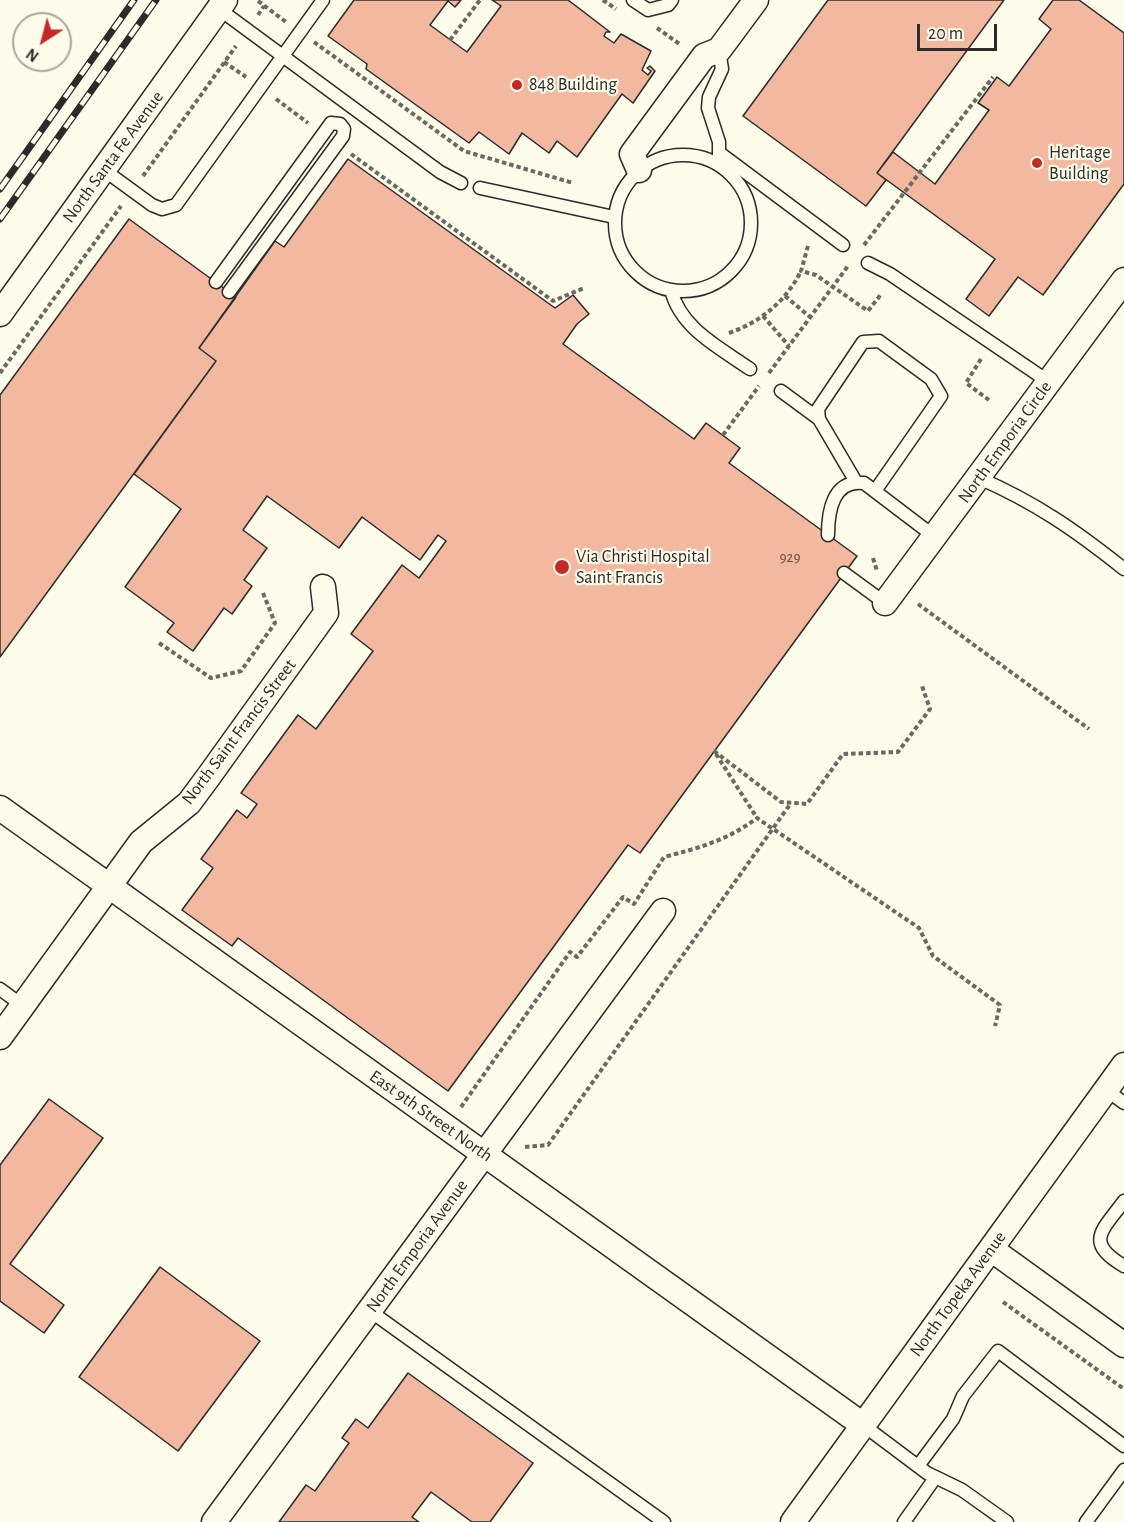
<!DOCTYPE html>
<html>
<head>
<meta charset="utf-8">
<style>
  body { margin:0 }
  #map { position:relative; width:1124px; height:1522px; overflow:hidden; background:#fdfbea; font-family:"Alegreya Sans",sans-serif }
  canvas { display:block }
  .north { position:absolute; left:12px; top:12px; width:60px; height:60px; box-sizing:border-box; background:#fdfbea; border:2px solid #a9a89e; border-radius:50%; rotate:216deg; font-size:16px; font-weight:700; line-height:24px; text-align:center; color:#2b2b2b }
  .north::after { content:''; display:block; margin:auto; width:21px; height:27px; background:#c62828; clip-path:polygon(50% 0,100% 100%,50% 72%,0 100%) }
  .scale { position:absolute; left:917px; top:24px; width:80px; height:27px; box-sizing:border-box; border:3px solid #2b2b2b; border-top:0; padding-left:8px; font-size:18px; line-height:21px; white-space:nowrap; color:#2b2b2b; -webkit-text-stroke:4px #fdfbea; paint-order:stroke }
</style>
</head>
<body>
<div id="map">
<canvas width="1124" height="1522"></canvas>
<div class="north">N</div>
<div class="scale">20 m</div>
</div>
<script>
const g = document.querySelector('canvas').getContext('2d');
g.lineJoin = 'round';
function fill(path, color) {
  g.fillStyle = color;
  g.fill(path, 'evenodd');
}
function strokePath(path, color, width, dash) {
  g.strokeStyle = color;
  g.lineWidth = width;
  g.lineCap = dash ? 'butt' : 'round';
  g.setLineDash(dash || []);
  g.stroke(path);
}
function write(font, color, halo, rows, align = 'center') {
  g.font = font + ' "Alegreya Sans",sans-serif';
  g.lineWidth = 4.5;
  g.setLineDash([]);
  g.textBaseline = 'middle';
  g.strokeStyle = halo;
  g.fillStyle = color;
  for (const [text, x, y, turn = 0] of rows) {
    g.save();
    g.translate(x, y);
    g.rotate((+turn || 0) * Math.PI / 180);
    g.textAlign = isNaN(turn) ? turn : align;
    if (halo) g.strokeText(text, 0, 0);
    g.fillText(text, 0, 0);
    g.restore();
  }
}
const building = new Path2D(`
  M 354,0 L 461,0 L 455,7 L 448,1 L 430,25 L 467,52 L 501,6 L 492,0 L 568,0 L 610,32 L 606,32 L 604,36 L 614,43 L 621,34 L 651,51 L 642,70 L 648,75 L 651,71 L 647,68 L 650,66 L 655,71 L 633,103 L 622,94 L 577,157 L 557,141 L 549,153 L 522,133 L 509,154 L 479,132 L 469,143 L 366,69 L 367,64 L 328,36 Z
  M 828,0 L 1004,0 L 877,173 L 886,180 L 866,206 L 743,116 Z
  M 1053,0 L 1079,0 L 1124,33 L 1124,184 L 1043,295 L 1018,277 L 989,316 L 966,299 L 995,259 L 877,173 L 893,152 L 935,184 L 989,110 L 978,103 L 997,77 L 1009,86 L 1051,29 L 1039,19 Z
  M 348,159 L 555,308 L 573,295 L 589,314 L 577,324 L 563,344 L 694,439 L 706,423 L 740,448 L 729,463 L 857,556 L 640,853 L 628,845 L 448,1091 L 238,938 L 232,946 L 182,910 L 213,868 L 201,859 L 237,810 L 247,818 L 257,804 L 241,793 L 298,715 L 316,729 L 373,651 L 351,634 L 402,565 L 419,578 L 446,541 L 438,535 L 420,560 L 362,517 L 339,548 L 267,496 L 243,530 L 267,548 L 244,580 L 252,586 L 232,614 L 224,608 L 193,651 L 167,632 L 174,623 L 125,587 L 181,509 L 134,474 L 216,361 L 199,348 L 275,241 L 284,247 Z
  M 129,219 L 236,297 L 199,348 L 216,361 L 0,657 L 0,395 Z
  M 49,1099 L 103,1138 L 10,1264 L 64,1305 L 44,1333 L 0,1301 L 0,1165 Z
  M 160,1267 L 260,1341 L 178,1451 L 79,1377 Z
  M 408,1373 L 533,1463 L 490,1522 L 472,1522 L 431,1492 L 412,1517 L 419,1522 L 279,1522 L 306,1485 L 315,1491 L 349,1443 L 342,1438 L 356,1419 L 368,1428 Z`);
const path = new Path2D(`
  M 603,0 L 616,9
  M 258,1 L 286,22
  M 258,15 L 264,6
  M 657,28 L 681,45
  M 450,40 L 480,0
  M 314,42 L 464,151 L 573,183
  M 224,62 L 246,77
  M 276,99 L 308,123
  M 351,154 L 553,301 L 584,288
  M 143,176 L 236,46
  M 864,245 L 993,77
  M 808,246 L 801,271 L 816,275 L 868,311 L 882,293
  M 785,296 L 810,317
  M 763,316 L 789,346
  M 729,333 C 761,322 786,301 801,271
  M 981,359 L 966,383 L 989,400
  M 0,373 L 121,206
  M 769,373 L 848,266
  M 723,435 L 759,386
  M 873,558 L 877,571
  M 918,604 L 1089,729
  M 159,643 L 211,678 L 241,671 L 275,623 L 263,593
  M 714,751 L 781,802 L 807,804 L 843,754 L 898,752 L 930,709 L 922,686
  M 716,754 L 757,818
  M 461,1107 L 570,952 L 577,957 L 623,897 L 634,904 L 664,857 C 699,848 728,840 757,818 L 919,928 L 933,956 L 1000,1005 L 995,1026
  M 525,1147 L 548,1145 L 791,803
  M 1003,1302 L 1124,1389`);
const lane = new Path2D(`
  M 633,0 L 648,10 L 668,5 L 672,0
  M 219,9 L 440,172 L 461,183
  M 719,50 L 722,69 L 709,97 L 708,108 L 719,142 L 719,160
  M 721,154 L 843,245
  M615 223a68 68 0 1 1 136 0a68 68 0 1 1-136 0Z
  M 104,170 L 152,205 L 162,209 L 176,205 L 323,0
  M 480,188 L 614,217
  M 868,263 L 890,274 L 1049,382
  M 216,282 L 331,123 L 340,124 L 344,129 L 343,136 L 229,292
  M 671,290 C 681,329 719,347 750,369
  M 781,391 L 819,419
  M 979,478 C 1036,503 1075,530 1124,569
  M 856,482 L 819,419 L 818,409 L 863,342 L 879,341 L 931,379 L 941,396 L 875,491
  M 828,535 C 828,511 833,479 864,483 L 935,537
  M 844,573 L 885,603
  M 0,989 L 23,1006
  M 1106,1090 L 1124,1103
  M 1124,1201 C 1102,1231 1084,1242 1124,1266
  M 370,1311 L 664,1522
  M 863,1425 L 927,1473 L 962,1490 L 1007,1522
  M 918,1466 L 953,1419 L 963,1396 L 998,1351 L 1124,1446
  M 904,1522 L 935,1478
  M 1086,1522 L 1124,1470`);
const street = new Path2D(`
  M 639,170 L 632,154 L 704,56 L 719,50 L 756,0
  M 0,314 L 225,0
  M 885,603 L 1124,280
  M 0,808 L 863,1425
  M 0,1037 L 141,842 L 189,803 L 209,776 L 326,613 L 323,587
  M 991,1249 L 1124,1345
  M 214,1522 L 663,911
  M 793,1522 L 1124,1065`);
const rail = new Path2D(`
  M 0,189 L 134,0
  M 0,219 L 156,0`);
const markers = [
  [517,85,6,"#c62828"],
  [1037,163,6,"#c62828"],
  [562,567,8,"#c62828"]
];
const numberNames = [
  ["929",790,557]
];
const poiNames = [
  ["848 Building",529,85],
  ["Heritage",1049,153],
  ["Building",1049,174],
  ["Via Christi Hospital",576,557],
  ["Saint Francis",576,578]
];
const streetNames = [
  ["North Santa Fe Avenue",113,157,-54],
  ["North Emporia Circle",1005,442,-54],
  ["North Saint Francis Street",239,732,-53],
  ["East 9th Street North",431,1116,35],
  ["North Emporia Avenue",417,1246,-54],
  ["North Topeka Avenue",958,1294,-54]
];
fill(building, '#f2b8a0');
strokePath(building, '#2b2b2b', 1.5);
strokePath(lane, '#2b2b2b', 15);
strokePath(street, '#2b2b2b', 27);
strokePath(path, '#6a6964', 4, [4.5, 3]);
strokePath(lane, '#fdfbea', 12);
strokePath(street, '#fdfbea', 24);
strokePath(rail, '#2b2b2b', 7);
strokePath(rail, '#fdfbea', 4.5, [14]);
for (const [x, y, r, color] of markers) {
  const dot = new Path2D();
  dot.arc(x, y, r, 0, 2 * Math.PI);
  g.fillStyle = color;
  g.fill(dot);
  strokePath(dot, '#fdfbea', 2);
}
write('15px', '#5d4e48', null, numberNames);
write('18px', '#2b2b2b', '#fdfbea', poiNames, 'left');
write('18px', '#2b2b2b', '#fdfbea', streetNames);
</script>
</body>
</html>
